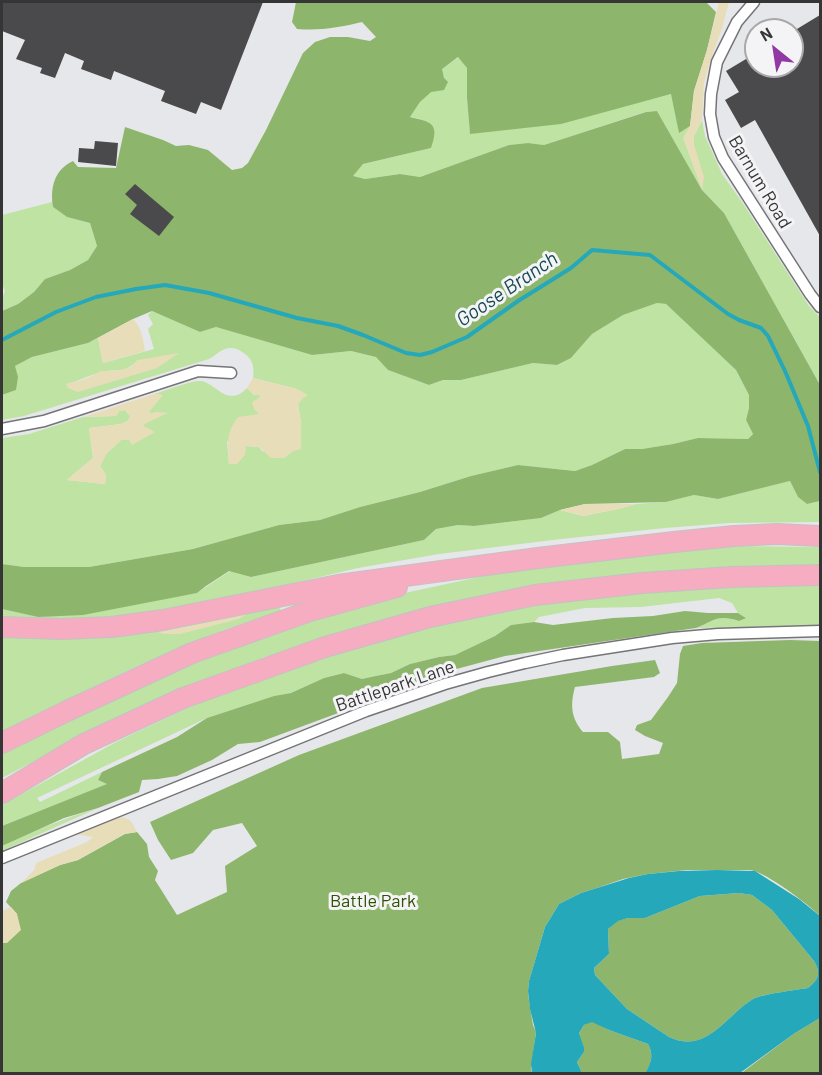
<!DOCTYPE html>
<html>
<head>
<meta charset="utf-8">
<style>
  body { margin:0 }
  #map { position:relative; width:822px; height:1075px; overflow:hidden; background:#e6e7ea; font-family:Barlow,sans-serif }
  canvas { display:block }
  .frame { position:absolute; inset:0; border:3px solid #353536; pointer-events:none }
  .north { position:absolute; left:744px; top:18px; width:60px; height:60px; box-sizing:border-box; background:#f4f4f7; border:2px solid #a8a8aa; border-radius:50%; rotate:330deg; font-size:16px; font-weight:700; line-height:24px; text-align:center; color:#353536 }
  .north::after { content:''; display:block; margin:auto; width:21px; height:27px; background:#9238a4; clip-path:polygon(50% 0,100% 100%,50% 72%,0 100%) }
</style>
</head>
<body>
<div id="map">
<canvas width="822" height="1075"></canvas>
<div class="frame"></div>
<div class="north">N</div>
</div>
<script>
const g = document.querySelector('canvas').getContext('2d');
g.lineJoin = 'round';
function fill(path, color) {
  g.fillStyle = color;
  g.fill(path, 'evenodd');
}
function strokePath(path, color, width, dash) {
  g.strokeStyle = color;
  g.lineWidth = width;
  g.lineCap = dash ? 'butt' : 'round';
  g.setLineDash(dash || []);
  g.stroke(path);
}
function write(font, color, halo, rows, align = 'center') {
  g.font = font + ' Barlow,sans-serif';
  g.lineWidth = 6;
  g.setLineDash([]);
  g.textBaseline = 'middle';
  g.strokeStyle = halo;
  g.fillStyle = color;
  for (const [text, x, y, turn = 0] of rows) {
    g.save();
    g.translate(x, y);
    g.rotate((+turn || 0) * Math.PI / 180);
    g.textAlign = isNaN(turn) ? turn : align;
    if (halo) g.strokeText(text, 0, 0);
    g.fillText(text, 0, 0);
    g.restore();
  }
}
const green = new Path2D(`
  M 459,57 L 467,68 L 467,98 L 470,134 L 628,105 L 672,94 L 679,132 L 690,126 L 694,145 L 694,136 L 702,120 L 705,136 L 722,174 L 742,202 L 809,306 L 820,317 L 820,385 L 724,213 L 702,190 L 657,111 L 645,112 L 544,145 L 528,143 L 509,145 L 420,177 L 400,174 L 365,179 L 352,176 L 363,164 L 431,148 L 421,119 L 410,117 L 420,102 L 444,78 L 441,69 Z
  M 52,202 L 53,207 L 67,217 L 90,223 L 97,246 L 88,260 L 70,270 L 45,279 L 34,292 L 18,304 L 2,311 L 2,299 L 5,291 L 2,284 L 2,215 Z
  M 657,303 L 666,304 L 736,370 L 749,395 L 749,408 L 746,420 L 753,434 L 748,439 L 698,438 L 673,444 L 642,449 L 625,449 L 592,465 L 575,471 L 518,465 L 471,476 L 420,492 L 360,507 L 320,520 L 279,525 L 193,549 L 89,567 L 24,567 L 2,564 L 2,438 L 29,434 L 83,417 L 116,416 L 119,411 L 125,410 L 130,416 L 128,421 L 121,424 L 89,428 L 93,458 L 67,480 L 105,484 L 106,475 L 100,466 L 106,454 L 121,440 L 129,440 L 154,432 L 141,426 L 151,420 L 157,412 L 150,414 L 149,412 L 162,395 L 154,394 C 164,391 192,380 200,381 C 216,382 227,409 247,388 L 254,395 L 261,395 L 259,414 L 227,442 L 229,464 L 245,446 L 259,447 L 262,451 L 284,458 L 293,451 L 301,423 L 298,404 L 302,399 L 297,389 L 253,378 C 255,365 252,357 239,350 C 235,348 231,347 225,349 C 219,351 215,356 209,359 L 24,416 L 2,420 L 2,395 L 16,390 L 15,366 L 32,357 L 88,343 L 98,338 L 103,363 L 154,349 L 148,329 L 153,324 L 148,315 L 152,311 L 200,332 L 216,327 L 312,355 L 351,351 L 377,357 L 388,370 L 429,385 L 443,380 L 461,380 L 533,363 L 557,365 L 571,358 L 592,334 L 623,315 ZM 138,360 L 157,368 L 67,384 C 78,381 88,376 98,373 C 115,367 122,376 138,360 Z
  M 790,481 L 798,497 L 807,504 L 820,501 L 820,522 L 729,523 L 665,528 L 561,539 L 439,554 L 358,568 L 196,606 L 78,623 L 2,619 L 2,609 L 39,617 L 197,593 L 230,571 L 251,577 L 424,540 L 436,529 L 458,525 L 474,526 L 541,518 L 560,510 L 583,516 L 618,509 L 636,504 L 666,502 L 694,495 L 718,499 Z
  M 732,546 L 820,547 L 820,566 L 706,569 L 632,575 L 350,631 L 265,657 L 177,691 L 124,715 L 2,778 L 2,754 L 26,739 L 108,697 L 260,636 L 400,594 L 530,566 Z
  M 820,583 L 820,625 L 696,628 C 715,621 716,614 739,621 L 745,617 L 738,613 L 732,603 L 719,598 L 641,607 L 585,608 L 539,617 L 534,622 L 511,625 L 495,636 L 455,655 L 439,657 L 410,664 L 391,673 L 362,679 L 344,673 L 324,678 L 291,693 L 274,696 L 207,718 L 37,798 L 40,802 L 102,772 L 98,780 L 108,784 L 2,826 L 2,805 L 116,742 L 200,702 L 260,677 L 388,637 L 466,617 L 514,608 L 594,597 L 660,589 Z
  M 278,601 L 281,611 C 256,619 231,627 206,637 C 136,665 68,698 2,734 L 2,632 L 252,612 Z
  M 98,808 L 2,851 L 2,846 C 33,831 65,818 98,808 Z`);
const forest = new Path2D(`
  M 296,2 L 706,2 L 716,12 L 707,50 L 694,91 L 690,126 L 679,133 L 671,94 L 561,124 L 470,134 L 467,98 L 467,68 L 458,57 L 442,69 L 444,78 L 448,82 L 444,90 L 431,92 L 420,102 L 410,117 C 431,122 440,123 431,148 L 363,164 L 353,176 L 365,179 L 400,174 L 420,177 L 509,145 L 528,143 L 544,145 L 646,112 L 657,111 L 702,190 L 724,213 L 820,385 L 820,501 L 807,504 L 798,497 L 790,481 L 718,499 L 694,495 L 666,502 L 585,504 L 560,510 L 541,518 L 474,526 L 458,525 L 436,529 L 424,540 L 251,577 L 229,571 L 206,586 L 197,593 L 83,615 L 38,617 L 2,609 L 2,564 L 24,567 L 89,567 L 193,549 L 279,525 L 320,520 L 360,507 L 420,492 L 471,476 L 518,465 L 575,471 L 592,465 L 625,449 L 642,449 L 673,444 L 698,438 L 748,439 L 753,434 L 746,420 L 749,408 L 749,395 L 736,370 L 666,304 L 657,303 L 623,315 L 592,334 L 571,358 L 557,365 L 533,363 L 461,380 L 443,380 L 429,385 L 388,370 L 376,357 L 351,351 L 312,355 L 216,327 L 200,332 L 152,311 L 133,319 L 88,343 L 32,357 L 15,366 L 18,377 L 16,390 L 2,395 L 2,311 L 18,304 L 34,292 L 45,279 L 70,270 L 88,260 L 97,246 L 90,223 L 67,217 L 53,207 C 50,188 54,170 73,161 L 78,167 L 116,168 L 125,127 L 163,140 L 176,146 L 189,145 L 208,150 L 232,170 L 242,168 L 248,163 L 266,130 L 303,53 L 315,42 L 330,37 L 348,37 L 370,41 L 376,37 L 362,22 C 341,27 320,31 297,29 L 292,22 Z
  M 685,611 L 708,613 L 738,613 L 746,618 L 739,621 C 716,614 715,621 696,628 L 505,656 L 449,671 L 401,687 L 384,696 L 260,742 L 238,744 L 212,760 L 177,776 L 158,779 L 142,780 L 139,792 L 98,808 L 64,818 L 2,846 L 2,826 L 107,784 L 98,780 L 102,772 L 177,737 L 207,718 L 274,696 L 291,693 L 324,678 L 344,673 L 362,679 L 371,677 L 391,673 L 410,664 L 439,657 L 455,655 L 495,636 L 511,625 L 534,622 L 553,625 L 613,618 L 653,616 Z
  M 790,640 L 820,641 L 820,916 C 808,904 766,872 750,870 L 687,870 L 648,874 L 623,879 L 597,888 L 581,893 L 559,904 L 545,927 L 529,981 L 528,991 L 529,1001 L 533,1025 L 536,1032 L 531,1069 L 532,1073 L 2,1074 L 2,943 L 7,943 L 17,914 L 6,902 L 11,891 L 21,883 L 60,865 L 78,860 L 125,834 L 137,832 L 147,844 L 149,857 L 158,871 L 155,880 L 177,915 L 227,892 L 225,866 L 257,846 L 242,823 L 213,830 L 193,853 L 171,860 L 158,840 L 150,822 L 299,755 L 482,688 L 612,666 L 655,660 L 660,673 L 654,677 L 575,687 C 570,705 571,718 583,732 L 608,732 L 620,742 L 622,759 L 659,754 L 663,743 L 645,736 L 635,730 L 637,725 L 651,720 L 668,697 L 677,683 L 680,654 L 683,646 L 702,643 Z
  M 739,893 L 752,895 L 772,910 L 814,961 C 821,973 819,979 808,988 C 796,990 762,994 753,999 C 726,1015 707,1055 669,1037 L 627,1009 L 595,975 L 594,968 L 609,954 L 608,929 L 617,921 L 628,918 L 645,918 L 700,896 Z
  M 820,1018 L 820,1073 L 740,1074 L 795,1033 Z
  M 592,1021 L 609,1030 L 648,1044 C 654,1055 651,1062 646,1073 L 582,1073 L 577,1062 L 584,1052 L 579,1033 L 584,1025 Z`);
const sand = new Path2D(`
  M 719,2 L 729,2 L 722,29 L 711,59 L 704,83 L 702,120 L 694,136 L 694,145 L 704,177 L 702,190 L 683,138 L 690,126 L 694,91 L 707,50 Z
  M 133,319 C 142,328 143,339 145,351 L 103,363 L 98,338 Z
  M 179,353 L 157,368 L 78,392 L 68,388 L 66,384 L 85,379 L 101,371 L 117,371 L 131,367 L 138,360 Z
  M 253,378 L 297,389 L 308,395 L 302,399 L 298,404 L 301,423 L 301,449 L 293,451 L 284,458 L 271,458 L 259,447 L 246,446 L 245,455 L 237,464 L 229,464 C 228,444 225,434 238,417 L 259,414 L 254,409 L 252,402 L 259,398 L 260,395 L 254,395 L 247,388 Z
  M 154,394 L 163,395 L 149,412 L 150,414 L 157,412 L 168,413 L 142,425 L 155,432 L 132,445 L 129,440 L 121,440 L 106,454 L 100,466 L 106,475 L 105,484 L 67,480 L 93,458 L 89,428 L 121,424 L 128,421 L 130,416 L 125,410 L 119,411 L 116,416 L 83,417 Z
  M 585,504 L 636,504 L 618,509 L 583,516 L 560,510 Z
  M 252,611 L 239,619 L 180,634 L 164,634 L 147,628 Z
  M 119,817 C 131,818 132,822 137,832 L 124,834 L 78,860 L 60,865 L 21,883 L 34,870 L 36,863 L 87,842 L 93,837 L 75,834 Z
  M 11,907 L 17,914 L 21,930 L 7,943 L 2,943 L 2,911 Z`);
const water = new Path2D(`
  M 717,870 L 755,871 L 799,899 L 820,916 L 820,1018 L 795,1033 L 740,1073 L 644,1073 L 646,1072 C 651,1062 654,1055 648,1044 L 609,1030 L 592,1022 L 584,1025 L 579,1033 L 584,1048 L 584,1052 L 577,1062 L 582,1073 L 532,1073 L 531,1064 L 536,1033 L 530,1009 L 528,991 L 529,981 L 545,927 L 559,904 L 581,893 L 629,878 L 648,874 L 679,871 ZM 739,893 L 752,895 L 772,910 L 814,961 C 821,973 819,979 808,988 C 796,990 762,994 753,999 C 726,1015 707,1055 669,1037 L 627,1009 L 595,975 L 594,968 L 609,954 L 608,929 L 618,921 L 628,918 L 645,918 L 700,896 Z`);
const stream = new Path2D(`
  M 2,340 L 56,312 L 96,297 L 136,289 L 165,285 L 209,293 L 297,318 L 338,326 L 363,335 L 406,353 L 420,355 L 432,352 L 467,337 L 518,301 L 571,268 L 592,250 L 650,255 L 728,314 L 739,320 L 761,328 L 768,336 L 785,371 L 808,426 L 820,472`);
const building = new Path2D(`
  M 2,2 L 263,2 L 221,110 L 201,102 L 196,114 L 161,101 L 165,91 L 114,71 L 111,80 L 81,69 L 84,61 L 65,53 L 55,78 L 40,73 L 42,68 L 16,59 L 25,40 L 2,31 Z
  M 820,15 L 820,236 L 755,120 L 741,128 L 725,100 L 739,92 L 726,71 L 756,53 L 756,66 L 792,66 L 792,32 Z
  M 95,141 L 118,143 L 116,166 L 78,162 L 79,148 L 94,149 Z
  M 135,184 L 174,217 L 159,236 L 130,214 L 137,205 L 125,194 Z`);
const street = new Path2D(`
  M 754,2 L 737,22 L 717,62 L 711,94 L 710,114 L 714,137 L 723,158 L 810,294 L 820,307
  M 2,429 L 44,421 L 198,371 L 231,373
  M 2,858 L 366,711 L 445,684 L 488,672 L 525,663 L 563,655 L 672,638 L 718,634 L 820,631`);
const highway = new Path2D(`
  M 2,627 L 61,629 L 112,627 L 163,620 L 338,585 L 538,558 L 674,542 L 734,536 L 777,534 L 820,536
  M 2,743 L 67,711 L 192,653 L 310,611 L 397,587
  M 2,793 L 84,744 L 183,698 L 325,647 L 430,617 L 535,595 L 642,583 L 731,577 L 820,575`);
const streetNames = [
  ["Barnum Road",760,182,59],
  ["Battlepark Lane",395,686,-19]
];
const parkNames = [
  ["Battle Park",373,901]
];
const waterNames = [
  ["Goose Branch",507,289,-34]
];
fill(green, '#bfe3a3');
fill(forest, '#8eb56c');
fill(sand, '#e7deb9');
fill(water, '#25a8ba');
strokePath(stream, '#25a8ba', 4);
fill(building, '#4a4a4c');
strokePath(street, '#757578', 13);
strokePath(highway, '#c2c2c3', 22);
strokePath(street, '#fff', 10);
strokePath(highway, '#f7adc1', 20);
write('18px', '#353536', '#f4f4f7', streetNames);
write('18px', '#2f5200', '#f4f4f7', parkNames);
write('italic 20px', '#144951', '#f4f4f7', waterNames);
</script>
</body>
</html>
